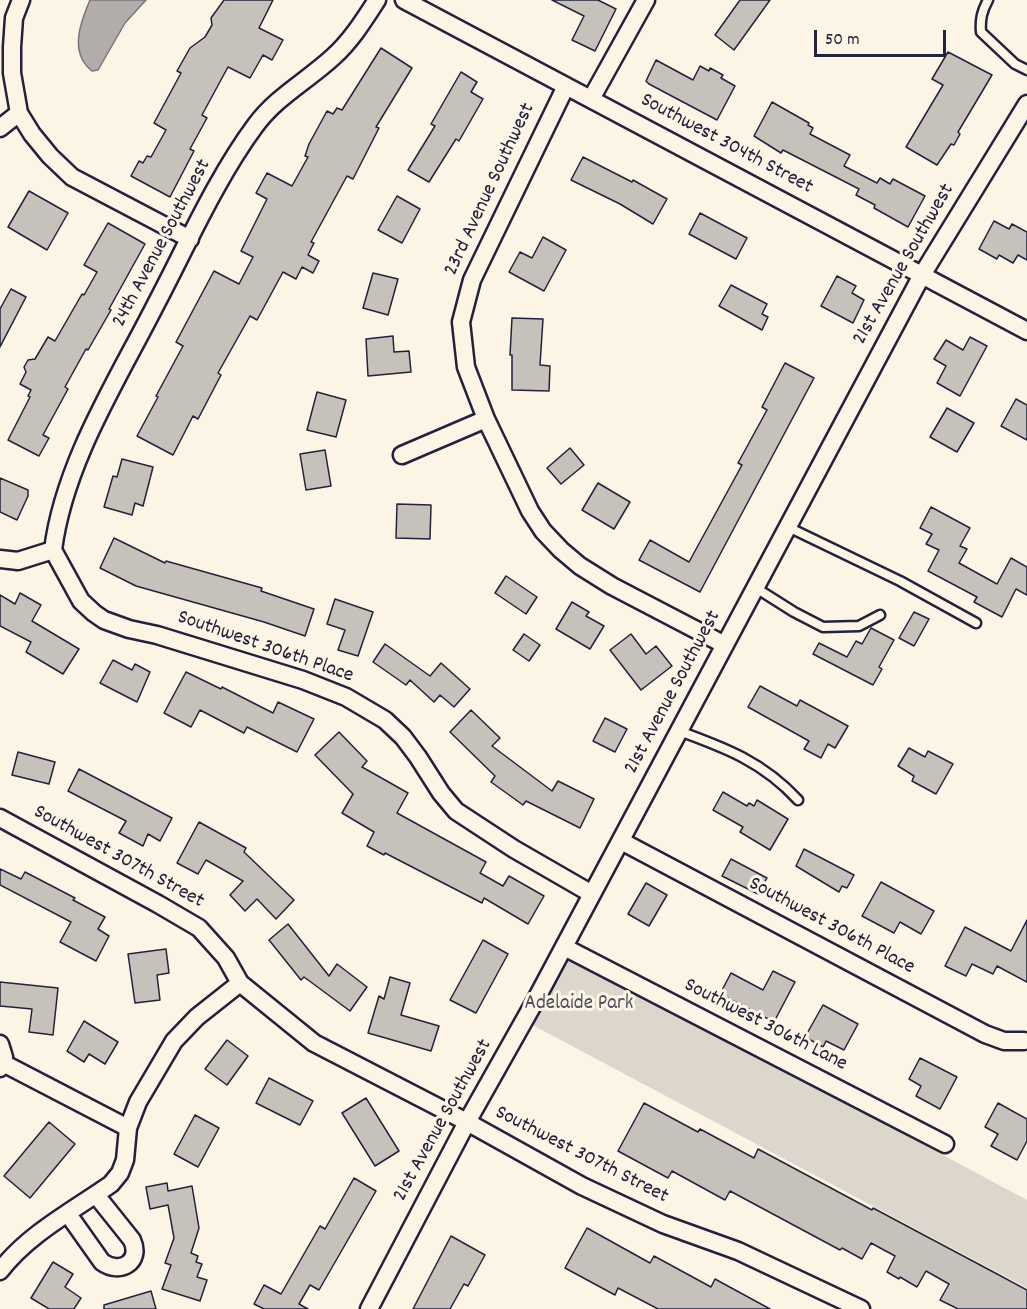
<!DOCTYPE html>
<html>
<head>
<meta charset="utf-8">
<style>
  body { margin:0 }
  #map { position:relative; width:1027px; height:1309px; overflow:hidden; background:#fcf5e5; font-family:Dekko,sans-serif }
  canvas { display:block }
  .scale { position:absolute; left:814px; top:30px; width:132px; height:27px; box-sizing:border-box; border:3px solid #22223b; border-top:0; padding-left:8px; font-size:18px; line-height:21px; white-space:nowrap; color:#22223b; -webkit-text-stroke:4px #fcf5e5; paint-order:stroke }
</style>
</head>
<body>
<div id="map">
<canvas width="1027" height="1309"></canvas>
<div class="scale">50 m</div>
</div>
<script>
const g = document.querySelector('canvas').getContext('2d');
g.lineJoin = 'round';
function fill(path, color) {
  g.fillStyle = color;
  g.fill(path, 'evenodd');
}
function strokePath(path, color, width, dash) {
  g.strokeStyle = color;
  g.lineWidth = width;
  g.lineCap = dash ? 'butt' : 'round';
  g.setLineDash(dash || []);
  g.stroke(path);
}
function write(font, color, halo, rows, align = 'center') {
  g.font = font + ' Dekko,sans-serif';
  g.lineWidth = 6;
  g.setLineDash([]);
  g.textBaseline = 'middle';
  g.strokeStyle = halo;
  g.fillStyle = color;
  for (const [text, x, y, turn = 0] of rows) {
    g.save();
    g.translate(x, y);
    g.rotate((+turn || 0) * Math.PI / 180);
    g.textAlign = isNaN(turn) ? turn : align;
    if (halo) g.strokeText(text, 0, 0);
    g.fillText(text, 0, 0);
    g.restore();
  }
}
const green = new Path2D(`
  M 562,952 L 1027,1200 L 1027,1288 L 525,1021 Z`);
const water = new Path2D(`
  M 90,0 L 146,0 L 125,23 L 98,70 L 92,71 C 69,53 80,23 90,0 Z`);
const building = new Path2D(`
  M 224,0 L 273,0 L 259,28 L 283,40 L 272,60 L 263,55 L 250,78 L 228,67 L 202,115 L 207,118 L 190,149 L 194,151 L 170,197 L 131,176 L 139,161 L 143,163 L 147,156 L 151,157 L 166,130 L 154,123 L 181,73 L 177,71 L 190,48 L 205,37 L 212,25 L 211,18 Z
  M 552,0 L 598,0 L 616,9 L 595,51 L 572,40 L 584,16 Z
  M 740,0 L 770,0 L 734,50 L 715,35 Z
  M 381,48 L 412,68 L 376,127 L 379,128 L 353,179 L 347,176 L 311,242 L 314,243 L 308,255 L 319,261 L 313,273 L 302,267 L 296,279 L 283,272 L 257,320 L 250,316 L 218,373 L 221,375 L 198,419 L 193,416 L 173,455 L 137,436 L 158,397 L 156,396 L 183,346 L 176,342 L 214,271 L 239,284 L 253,257 L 241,251 L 267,199 L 256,193 L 267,173 L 292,186 L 308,157 L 305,156 L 309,144 L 327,111 L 333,114 L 337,108 L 342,110 Z
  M 948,52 L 992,75 L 958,132 L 960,134 L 954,145 L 951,144 L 937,165 L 906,147 L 943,85 L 932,79 Z
  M 656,60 L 693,80 L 700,66 L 709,71 L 710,68 L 723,75 L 721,78 L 735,86 L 717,120 L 649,84 L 646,81 Z
  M 461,72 L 477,82 L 471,92 L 483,99 L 459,141 L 456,139 L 429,182 L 408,170 L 435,126 L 431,124 Z
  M 772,102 L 809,123 L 808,125 L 813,128 L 810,134 L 850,155 L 844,166 L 877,183 L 880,178 L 890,184 L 893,179 L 925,196 L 908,227 L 874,208 L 875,205 L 856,195 L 859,189 L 783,150 L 781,153 L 754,136 Z
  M 583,157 L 632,182 L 633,180 L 667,199 L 653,224 L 620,204 L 571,180 Z
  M 29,191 L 68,213 L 47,250 L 8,227 Z
  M 397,196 L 420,209 L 402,243 L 378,230 Z
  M 700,213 L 747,238 L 736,259 L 689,234 Z
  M 994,221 L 1009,229 L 1012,224 L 1027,232 L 1027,260 L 1018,255 L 1013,263 L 999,255 L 997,259 L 979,249 Z
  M 108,223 L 145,244 L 109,309 L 111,310 L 88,350 L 86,349 L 65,387 L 68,389 L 43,435 L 49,438 L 39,456 L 8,440 L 30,397 L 28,396 L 31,390 L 20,384 L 26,372 L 24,367 L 28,360 L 35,359 L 48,337 L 55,341 L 82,294 L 84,295 L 97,272 L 84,265 Z
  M 543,237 L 566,250 L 544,291 L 509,272 L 520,252 L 532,258 Z
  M 373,273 L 398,279 L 388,315 L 363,308 Z
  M 837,276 L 856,286 L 852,293 L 864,300 L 853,323 L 821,306 Z
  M 731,285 L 767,304 L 762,314 L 768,317 L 762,330 L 719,306 Z
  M 11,289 L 26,297 L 0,347 L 0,309 Z
  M 512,318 L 543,319 L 540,365 L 550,366 L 549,391 L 512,390 L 512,355 L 510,355 Z
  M 393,336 L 394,352 L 409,351 L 411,372 L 368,376 L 366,339 Z
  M 970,337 L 987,346 L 960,396 L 937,383 L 946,366 L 934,359 L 946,340 L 963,350 Z
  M 785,363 L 814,378 L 700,592 L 639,560 L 650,540 L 689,562 L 742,465 L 738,463 L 767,410 L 762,407 Z
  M 317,392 L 346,400 L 336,437 L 307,430 Z
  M 1016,399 L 1027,405 L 1027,440 L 1001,426 Z
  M 947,408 L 974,423 L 957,452 L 930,437 Z
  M 570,448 L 584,465 L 561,484 L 547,468 Z
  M 325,450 L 331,486 L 306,490 L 300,454 Z
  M 122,459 L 153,467 L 143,506 L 135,503 L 132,515 L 104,507 L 113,476 L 117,477 Z
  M 0,478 L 28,490 L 28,496 L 17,520 L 0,512 Z
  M 598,483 L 630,502 L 614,529 L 582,510 Z
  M 397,504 L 431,505 L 430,539 L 396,538 Z
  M 931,507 L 970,528 L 960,546 L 967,549 L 959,563 L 997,584 L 1011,558 L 1027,567 L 1027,595 L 1016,589 L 1002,617 L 974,602 L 977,597 L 928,571 L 939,550 L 926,544 L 932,534 L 920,528 Z
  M 114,538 L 165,563 L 166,561 L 262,588 L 261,591 L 314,609 L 305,636 L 264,622 L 136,586 L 100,568 Z
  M 506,576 L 537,597 L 526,614 L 495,593 Z
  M 20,593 L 41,605 L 32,621 L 79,649 L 63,674 L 26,652 L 31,642 L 0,626 L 0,595 L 15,604 Z
  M 335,599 L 373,612 L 358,656 L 338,650 L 345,630 L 327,624 Z
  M 572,602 L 589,612 L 586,616 L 604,626 L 590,649 L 556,629 Z
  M 914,612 L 929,619 L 914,646 L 899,638 Z
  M 871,628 L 894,640 L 879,667 L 882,669 L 873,685 L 813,654 L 819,643 L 847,657 L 856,641 L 862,644 Z
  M 524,634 L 540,645 L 529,661 L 513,650 Z
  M 631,634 L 646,654 L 656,646 L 672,666 L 641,690 L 610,650 Z
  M 385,644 L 430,676 L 441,663 L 470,689 L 454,707 L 440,695 L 434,702 L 410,680 L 406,685 L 373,662 Z
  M 113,660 L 132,670 L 135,664 L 150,672 L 137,702 L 100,683 Z
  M 186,672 L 221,689 L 222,687 L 273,713 L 278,702 L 314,719 L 297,752 L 247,727 L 244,733 L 200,710 L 191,727 L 164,713 Z
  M 760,686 L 797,706 L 800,700 L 848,726 L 835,748 L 828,744 L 821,758 L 804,749 L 809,741 L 748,707 Z
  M 471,710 L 500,738 L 492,746 L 552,791 L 558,781 L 594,799 L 580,828 L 526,801 L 523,805 L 491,782 L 495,776 L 450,732 Z
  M 605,718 L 627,729 L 615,752 L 593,741 Z
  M 339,732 L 367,761 L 362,767 L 408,793 L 397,813 L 486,862 L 480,873 L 503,886 L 509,876 L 544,896 L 528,924 L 484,898 L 482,903 L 385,853 L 384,855 L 367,846 L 374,832 L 342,813 L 353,794 L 315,755 Z
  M 909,748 L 925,757 L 928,751 L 953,764 L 936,794 L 912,781 L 914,776 L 898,766 Z
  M 18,752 L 55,762 L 49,784 L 12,775 Z
  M 79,769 L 172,818 L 160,841 L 148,834 L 143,846 L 119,833 L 126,821 L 68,791 Z
  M 723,792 L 747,806 L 749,803 L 754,806 L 757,800 L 788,819 L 770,850 L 740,832 L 743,827 L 713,810 Z
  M 199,822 L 246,848 L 244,852 L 294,900 L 276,919 L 257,899 L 245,911 L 230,895 L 243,881 L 206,860 L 198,874 L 177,863 Z
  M 804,849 L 854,875 L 847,888 L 842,886 L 839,892 L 796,866 Z
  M 731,859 L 767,878 L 758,894 L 722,876 Z
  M 0,869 L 21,879 L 25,872 L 75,898 L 73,900 L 105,917 L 98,929 L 109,936 L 96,961 L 60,942 L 71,922 L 0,885 Z
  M 881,882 L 934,911 L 921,934 L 900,922 L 894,933 L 862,916 Z
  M 646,883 L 667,895 L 649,926 L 628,914 Z
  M 1027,920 L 1027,982 L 997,966 L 993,974 L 972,964 L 966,976 L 945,966 L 965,927 L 1011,951 Z
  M 288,924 L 329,976 L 337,964 L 367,987 L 350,1011 L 304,977 L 301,980 L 269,940 Z
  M 483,940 L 508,954 L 476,1013 L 450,1000 Z
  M 166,949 L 169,973 L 157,975 L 160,1000 L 135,1003 L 128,954 Z
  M 773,971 L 795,982 L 774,1022 L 720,994 L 731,973 L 763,990 Z
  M 390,977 L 410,983 L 401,1015 L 439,1026 L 431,1051 L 368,1033 L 379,996 L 384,999 Z
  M 0,982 L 58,988 L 53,1035 L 29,1032 L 32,1009 L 0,1006 Z
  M 823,1005 L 858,1024 L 844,1050 L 826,1041 L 823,1047 L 805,1037 Z
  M 84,1021 L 118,1042 L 105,1064 L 89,1054 L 84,1062 L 67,1051 Z
  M 227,1040 L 248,1056 L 227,1085 L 205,1069 Z
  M 920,1058 L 957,1077 L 940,1109 L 916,1096 L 921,1086 L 909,1079 Z
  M 269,1078 L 313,1101 L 300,1125 L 256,1103 Z
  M 366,1098 L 399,1151 L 375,1166 L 342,1113 Z
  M 644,1103 L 698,1132 L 700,1129 L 754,1158 L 758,1149 L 872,1210 L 873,1208 L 999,1275 L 1027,1290 L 1027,1309 L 958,1309 L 940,1300 L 949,1284 L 926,1271 L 917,1287 L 900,1277 L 899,1279 L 887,1272 L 895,1256 L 871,1243 L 862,1259 L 842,1248 L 840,1250 L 730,1191 L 725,1200 L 672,1171 L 668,1178 L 655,1171 L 618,1151 Z
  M 998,1103 L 1027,1119 L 1027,1141 L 1017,1160 L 991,1146 L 998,1134 L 985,1127 Z
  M 195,1115 L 219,1128 L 198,1167 L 174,1154 Z
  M 49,1122 L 75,1144 L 30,1198 L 4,1176 Z
  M 354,1178 L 376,1191 L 319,1290 L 310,1285 L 299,1304 L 308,1309 L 264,1309 L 254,1304 L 264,1285 L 281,1294 L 320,1226 L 325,1229 Z
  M 167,1183 L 168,1191 L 192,1186 L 199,1228 L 191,1253 L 198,1256 L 196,1262 L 202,1264 L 197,1277 L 207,1280 L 200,1301 L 162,1289 L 171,1265 L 165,1263 L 174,1238 L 168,1205 L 150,1209 L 146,1187 Z
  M 587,1228 L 650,1263 L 654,1256 L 711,1287 L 715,1279 L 770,1309 L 658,1309 L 618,1288 L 615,1295 L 565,1268 Z
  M 451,1236 L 485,1255 L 468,1286 L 464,1284 L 450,1309 L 413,1309 Z
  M 53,1262 L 73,1274 L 65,1287 L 81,1298 L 74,1309 L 49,1309 L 31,1298 Z
  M 151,1291 L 156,1309 L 104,1309 L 104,1305 Z`);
const service = new Path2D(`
  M 988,0 C 982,11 980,19 981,32 L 1015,64 L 1027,70
  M 788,527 L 900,581 L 976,623
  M 756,588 L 794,612 L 823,627 L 859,626 L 880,615
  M 679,731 C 726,748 763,762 798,800`);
const minor = new Path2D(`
  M 21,0 L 14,18 L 12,47 L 12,73 L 19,113 L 32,134 L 50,156 L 72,177 L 190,239
  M 404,0 L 1027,331
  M 566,86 L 472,280 L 461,322 L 466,367 L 486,419 L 530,511 L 543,531 L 561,550 L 580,566 L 612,586 L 725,645
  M 591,99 L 646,0
  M 0,128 L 19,113
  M 402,455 L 486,419
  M 53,550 C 64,463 117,381 156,304 C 186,247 217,177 255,126 C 276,97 307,81 333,57 C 351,41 364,20 377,0
  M 0,559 L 18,561 L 53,550 L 81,601 L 94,613 L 104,620 L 129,629 L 157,635 L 303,680 L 346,697 L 385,720 L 403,737 L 418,757 L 441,793 L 456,811 L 514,849 L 592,894
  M 0,818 L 158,904 L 199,928 L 226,958 L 240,983 L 314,1043 L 467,1122 L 582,1186 L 663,1224 L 738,1251 L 861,1309
  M 621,841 L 985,1034 L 1004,1041 L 1024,1041
  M 564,947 L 945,1144
  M 0,1044 L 4,1057 L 0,1068
  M 3,1063 L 128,1128
  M 68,1214 L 102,1262 C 120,1275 142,1262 132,1240 L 96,1195
  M 0,1271 C 28,1234 74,1210 111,1184 L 120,1173 L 125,1160 L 128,1128 L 138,1102 L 174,1041 L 197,1017 L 240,983
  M 369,1309 L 467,1122 L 534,1003 L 922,275 L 1027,104`);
const streetNames = [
  ["Southwest 304th Street",726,145,28],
  ["23rd Avenue Southwest",491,190,-65],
  ["24th Avenue Southwest",163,244,-62],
  ["21st Avenue Southwest",905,265,-60],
  ["Southwest 306th Place",265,648,19],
  ["21st Avenue Southwest",674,693,-62],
  ["Southwest 307th Street",118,858,29],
  ["Southwest 306th Place",831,927,28],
  ["Southwest 306th Lane",765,1026,27],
  ["21st Avenue Southwest",444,1121,-61],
  ["Southwest 307th Street",581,1156,27]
];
const parkNames = [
  ["Adelaide Park",579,1005]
];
fill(green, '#dcd6cc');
fill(water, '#b2adab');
strokePath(water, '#78757e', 1.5);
fill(building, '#c6c1bb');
strokePath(building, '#22223b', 1.5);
strokePath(service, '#22223b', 13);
strokePath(minor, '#22223b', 21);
strokePath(service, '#fcf5e5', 8);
strokePath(minor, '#fcf5e5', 16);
write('21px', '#22223b', '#fcf5e5', streetNames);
write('21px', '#504f5f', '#fcf5e5', parkNames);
</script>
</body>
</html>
